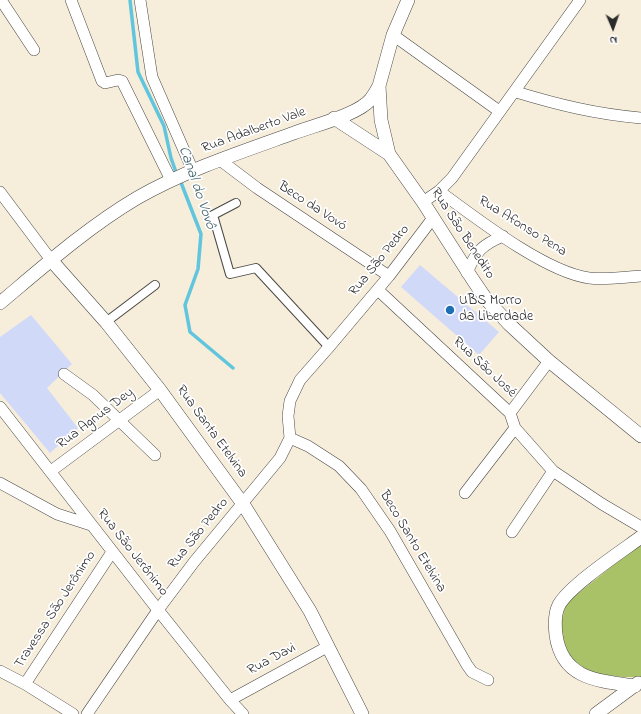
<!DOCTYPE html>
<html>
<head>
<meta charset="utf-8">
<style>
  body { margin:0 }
  #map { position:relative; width:641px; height:714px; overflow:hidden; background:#f6eddb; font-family:"Indie Flower",sans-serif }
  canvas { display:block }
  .north { position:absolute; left:593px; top:8px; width:40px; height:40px; -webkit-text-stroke:3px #fff; paint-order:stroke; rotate:178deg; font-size:11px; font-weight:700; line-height:16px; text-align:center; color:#2b2b2b }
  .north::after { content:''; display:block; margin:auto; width:14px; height:18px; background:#2b2b2b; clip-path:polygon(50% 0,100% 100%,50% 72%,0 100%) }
</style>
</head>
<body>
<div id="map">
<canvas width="641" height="714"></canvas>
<div class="north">N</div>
</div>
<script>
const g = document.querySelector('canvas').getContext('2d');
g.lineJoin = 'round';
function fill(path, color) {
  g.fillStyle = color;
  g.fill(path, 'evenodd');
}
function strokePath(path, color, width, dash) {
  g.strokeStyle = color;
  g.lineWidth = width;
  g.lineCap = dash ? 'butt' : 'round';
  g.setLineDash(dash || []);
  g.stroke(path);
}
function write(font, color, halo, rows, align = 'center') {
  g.font = font + ' "Indie Flower",sans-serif';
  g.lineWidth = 3.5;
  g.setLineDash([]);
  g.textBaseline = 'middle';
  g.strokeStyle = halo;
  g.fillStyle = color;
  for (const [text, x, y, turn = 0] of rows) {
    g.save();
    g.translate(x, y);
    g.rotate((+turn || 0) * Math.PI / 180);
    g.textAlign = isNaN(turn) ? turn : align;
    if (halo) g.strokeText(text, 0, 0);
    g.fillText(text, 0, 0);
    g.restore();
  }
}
const built = new Path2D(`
  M 420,265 L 499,332 L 479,355 L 401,287 Z
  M 31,315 L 72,364 L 47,388 L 78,428 L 50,453 L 0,393 L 0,337 Z`);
const green = new Path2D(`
  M 641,543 L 641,677 L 623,677 L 592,673 L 566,655 L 559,632 L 566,603 Z`);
const stream = new Path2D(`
  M 130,0 L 138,72 L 164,126 L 171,158 L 177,175
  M 180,180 L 201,234 L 198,269 L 185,305 L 190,332 L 233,368`);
const pedestrian = new Path2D(`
  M 236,203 L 213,215 L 230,274 L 256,268 L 329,347
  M 106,322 L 155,285`);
const minor = new Path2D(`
  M 1,0 L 34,50
  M 71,0 L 102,81 L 105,83 L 118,80 L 122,81 L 171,180
  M 140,0 L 152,77 L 193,171
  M 393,35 L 499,111
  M 516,92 C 559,105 596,114 641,118
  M 220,160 L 257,188 L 389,276
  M 439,191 C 476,218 545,272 589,278 C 606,280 624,277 641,276
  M 0,192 L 51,260
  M 423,202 L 439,191 L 452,178 L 580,0
  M 467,273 C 476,251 482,245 503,236
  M 378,290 L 510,413 L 515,428 L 553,471 L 602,504 L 641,527
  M 64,374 L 93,395 L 155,455
  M 0,407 L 158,610 L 230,700 L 243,714
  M 510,413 L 549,361
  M 290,438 L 308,446 L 339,466 L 361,489 L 390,531 L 467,665 L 472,672 L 488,680
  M 51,471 L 160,390
  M 0,483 L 57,514 L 91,525
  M 465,493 L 515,428
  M 512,532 L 553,471
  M 0,671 L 25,684 L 73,714
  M 25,684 L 112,552
  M 230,700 L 327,647
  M 87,714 L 158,610 L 194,562 L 280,458 L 290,438 L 288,416 L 290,401 L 300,380 L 329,347 L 389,276 L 433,218`);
const tertiary = new Path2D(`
  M 334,118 L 389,154 L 423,202 L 473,280 L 486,299 L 509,324 L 549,361 L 641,436
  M 389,154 L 381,120 L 379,86 L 393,35 L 408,0
  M 51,260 L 106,322 L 160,390 L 243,504 L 310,611 L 362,714
  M 0,303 C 44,266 88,227 137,198 C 186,170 241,152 294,133 C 315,125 358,115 371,99 C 374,95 377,90 379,86
  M 635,686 C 598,681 562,679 556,635 C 555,626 554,614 559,605 C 569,586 622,551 641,537
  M 596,714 L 638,683`);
const markers = [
  [450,310,5,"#1f6fb2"]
];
const streetNames = [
  ["Rua Adalberto Vale",254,131,-20],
  ["Beco da Vovó",312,207,33],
  ["Rua Afonso Pena",522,227,32],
  ["Rua São Benedito",462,234,57],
  ["Rua São Pedro",380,261,-51],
  ["Rua São José",484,368,43],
  ["Rua Agnus Dey",96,419,-37],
  ["Rua Santa Etelvina",211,432,54],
  ["Rua São Pedro",199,534,-51],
  ["Beco Santo Etelvina",412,542,59],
  ["Rua São Jerônimo",132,553,52],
  ["Travessa São Jerônimo",56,610,-57],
  ["Rua Davi",272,660,-28]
];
const poiNames = [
  ["UBS Morro",459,302],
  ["da Liberdade",459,318]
];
const waterNames = [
  ["Canal do Vovô",196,188,71]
];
fill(built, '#d1d9f9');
fill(green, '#a9c267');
strokePath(stream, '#60c5dd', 3.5);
strokePath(pedestrian, '#494845', 10);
strokePath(minor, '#494845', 12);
strokePath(tertiary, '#494845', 14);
strokePath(pedestrian, '#fff', 8);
strokePath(minor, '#fff', 11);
strokePath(tertiary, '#fff', 13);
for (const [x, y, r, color] of markers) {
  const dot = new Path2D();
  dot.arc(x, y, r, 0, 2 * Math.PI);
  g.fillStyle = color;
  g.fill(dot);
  strokePath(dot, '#fff', 1.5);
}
write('14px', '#2b2b2b', '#fff', streetNames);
write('14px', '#2b2b2b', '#fff', poiNames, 'left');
write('italic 15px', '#3e6169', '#fff', waterNames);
</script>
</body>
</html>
